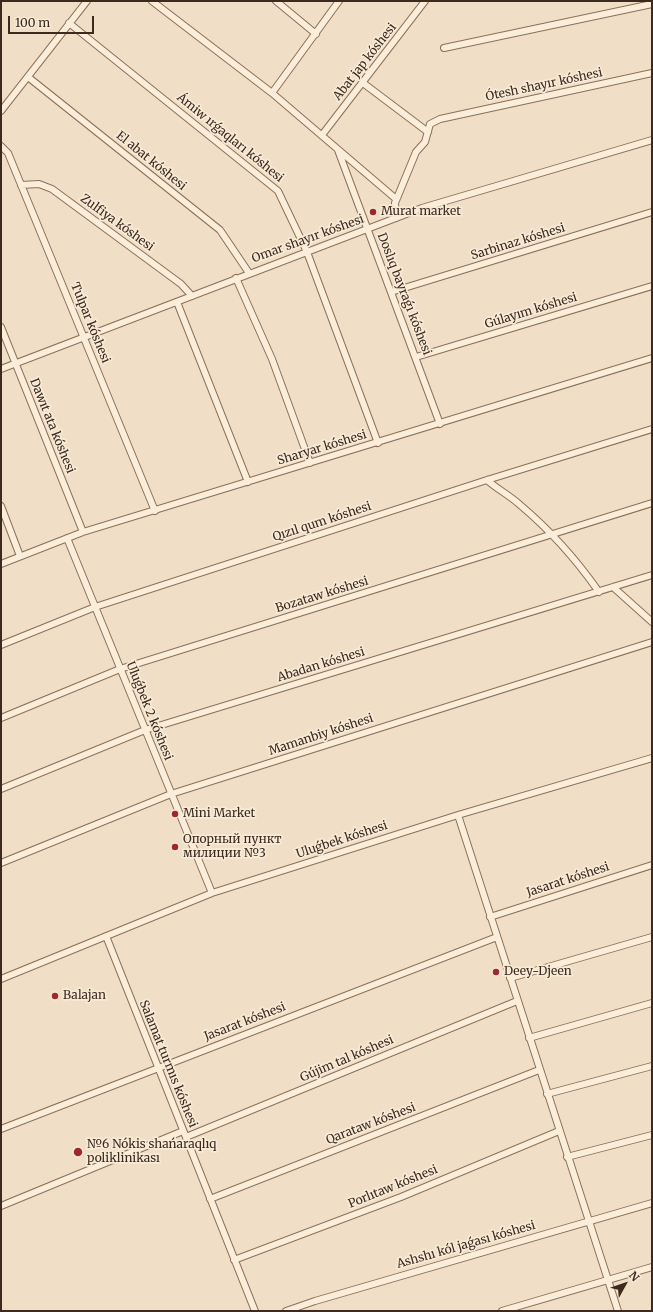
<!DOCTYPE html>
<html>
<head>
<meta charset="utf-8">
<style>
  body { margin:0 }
  #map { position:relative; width:653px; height:1312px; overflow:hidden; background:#f0dfc6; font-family:Merriweather,serif }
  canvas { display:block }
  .frame { position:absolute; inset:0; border:2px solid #3c2a1f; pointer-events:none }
  .north { position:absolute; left:605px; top:1264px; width:40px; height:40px; -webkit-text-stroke:3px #f7ead6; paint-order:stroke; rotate:50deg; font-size:11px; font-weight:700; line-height:16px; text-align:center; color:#3c2a1f }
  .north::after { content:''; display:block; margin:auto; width:14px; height:18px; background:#3c2a1f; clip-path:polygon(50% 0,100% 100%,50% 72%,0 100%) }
  .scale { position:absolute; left:8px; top:16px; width:86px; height:18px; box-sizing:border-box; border:2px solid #3c2a1f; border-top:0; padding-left:5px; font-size:12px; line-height:14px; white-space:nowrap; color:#3c2a1f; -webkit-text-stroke:3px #f7ead6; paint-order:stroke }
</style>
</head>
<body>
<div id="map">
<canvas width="653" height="1312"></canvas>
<div class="frame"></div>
<div class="north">N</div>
<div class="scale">100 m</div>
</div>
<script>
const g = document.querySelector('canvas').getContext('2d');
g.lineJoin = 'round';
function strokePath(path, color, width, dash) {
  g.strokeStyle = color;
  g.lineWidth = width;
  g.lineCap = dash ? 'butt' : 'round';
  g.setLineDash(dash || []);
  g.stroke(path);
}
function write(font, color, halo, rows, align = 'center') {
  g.font = font + ' Merriweather,serif';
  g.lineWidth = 3.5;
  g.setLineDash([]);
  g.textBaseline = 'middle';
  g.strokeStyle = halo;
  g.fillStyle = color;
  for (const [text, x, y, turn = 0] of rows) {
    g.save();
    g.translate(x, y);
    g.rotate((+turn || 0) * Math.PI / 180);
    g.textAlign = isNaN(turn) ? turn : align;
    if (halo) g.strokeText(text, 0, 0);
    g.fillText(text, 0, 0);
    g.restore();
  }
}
const minor = new Path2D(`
  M 152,1 L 272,93 L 396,199
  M 276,1 L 316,34
  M 69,23 L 278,191 L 307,252 L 378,443
  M 444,48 L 652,4
  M 28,77 L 220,230 L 249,273
  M 363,83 L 428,132
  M 272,93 L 339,1
  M 1,111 L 87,1
  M 322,135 L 425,1
  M 1,146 L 8,153 L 155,511
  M 338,150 L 440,424
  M 21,185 L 39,184 L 52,189 L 181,284 L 192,296
  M 396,218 L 395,203 L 416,152 L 425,142 L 430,124 L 440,119 L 652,73
  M 236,278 L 272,359 L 310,463
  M 391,292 L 652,212
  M 177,302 L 248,482
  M 1,327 L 83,532
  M 416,357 L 652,286
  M 1,369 L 422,208 L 652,140
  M 487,480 C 497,489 509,495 519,504 C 550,530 576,559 599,592
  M 1,506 L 20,556
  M 67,538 L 212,893
  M 1,564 L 83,532 L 652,358
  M 613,587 L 652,622
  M 1,645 L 95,607 L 487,480 L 652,429
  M 1,718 L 120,669 L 652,503
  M 1,789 L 145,730 L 652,575
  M 458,815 L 618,1311
  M 1,863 L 171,794 L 652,642
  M 490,917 L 652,865
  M 106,936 L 255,1311
  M 510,978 L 652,937
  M 1,979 L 212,893 L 458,815 L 652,758
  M 529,1038 L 652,1003
  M 547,1094 L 652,1066
  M 1,1129 L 497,937
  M 186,1137 L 517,1001
  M 567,1157 L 652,1135
  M 210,1199 L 539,1070
  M 1,1206 L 183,1131
  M 234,1260 L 401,1197 L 559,1131
  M 286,1311 L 315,1301 L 652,1203
  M 502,1311 L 652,1267`);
const markers = [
  [373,212,4,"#9d2834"],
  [175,814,4,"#9d2834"],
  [175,847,4,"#9d2834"],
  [496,972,4,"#9d2834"],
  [55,996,4,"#9d2834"],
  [78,1152,5,"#9d2834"]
];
const streetNames = [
  ["Abat jap kóshesi",365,62,-52],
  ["Ótesh shayır kóshesi",544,85,-12],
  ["Ámiw ırǵaqları kóshesi",230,138,39],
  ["El abat kóshesi",151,161,39],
  ["Zulfiya kóshesi",117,223,36],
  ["Omar shayır kóshesi",308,239,-20],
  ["Sarbinaz kóshesi",518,242,-17],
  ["Doslıq bayraǵı kóshesi",404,294,69],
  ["Gúlayım kóshesi",531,311,-17],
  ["Tulpar kóshesi",90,323,68],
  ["Dawıt ata kóshesi",52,426,68],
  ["Sharyar kóshesi",322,448,-17],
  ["Qızıl qum kóshesi",322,522,-18],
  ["Bozataw kóshesi",322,595,-17],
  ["Abadan kóshesi",321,665,-17],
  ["Uluǵbek 2 kóshesi",149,711,68],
  ["Mamanbiy kóshesi",321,735,-18],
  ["Uluǵbek kóshesi",342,840,-18],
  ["Jasarat kóshesi",568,880,-18],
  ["Jasarat kóshesi",245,1022,-21],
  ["Gújim tal kóshesi",347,1059,-23],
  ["Salamat turmıs kóshesi",168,1064,68],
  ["Qarataw kóshesi",371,1124,-21],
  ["Porlıtaw kóshesi",393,1187,-22],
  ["Ashshı kól jaǵası kóshesi",466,1245,-16]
];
const poiNames = [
  ["Murat market",381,212],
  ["Mini Market",183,814],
  ["Опорный пункт",183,840],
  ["милиции №3",183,854],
  ["Deey-Djeen",504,972],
  ["Balajan",63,996],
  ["№6 Nókis shańaraqlıq",87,1145],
  ["poliklinikası",87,1159]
];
strokePath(minor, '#8c705a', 8);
strokePath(minor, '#faedd9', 6);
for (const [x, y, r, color] of markers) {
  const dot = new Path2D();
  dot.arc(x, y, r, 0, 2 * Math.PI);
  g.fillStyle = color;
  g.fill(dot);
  strokePath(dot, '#f7ead6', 1.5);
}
write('12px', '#3c2a1f', '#f7ead6', streetNames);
write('12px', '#3c2a1f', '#f7ead6', poiNames, 'left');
</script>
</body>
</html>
